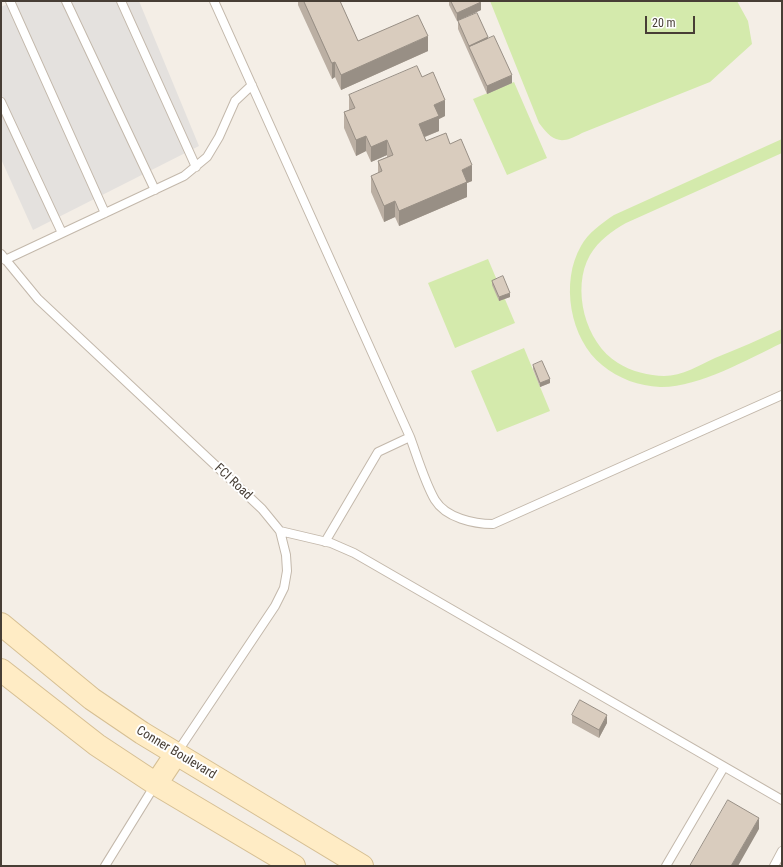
<!DOCTYPE html>
<html>
<head>
<meta charset="utf-8">
<style>
  body { margin:0 }
  #map { position:relative; width:783px; height:867px; overflow:hidden; background:#f4eee6; font-family:"Roboto Condensed",sans-serif }
  canvas { display:block }
  .frame { position:absolute; inset:0; border:2px solid #473e35; pointer-events:none }
  .scale { position:absolute; left:645px; top:16px; width:50px; height:18px; box-sizing:border-box; border:2px solid #473e35; border-top:0; padding-left:5px; font-size:12px; line-height:14px; white-space:nowrap; color:#473e35; -webkit-text-stroke:3px #fff; paint-order:stroke }
</style>
</head>
<body>
<div id="map">
<canvas width="783" height="867"></canvas>
<div class="frame"></div>
<div class="scale">20 m</div>
</div>
<script>
const g = document.querySelector('canvas').getContext('2d');
g.lineJoin = 'round';
function fill(path, color) {
  g.fillStyle = color;
  g.fill(path, 'evenodd');
}
function strokePath(path, color, width, dash) {
  g.strokeStyle = color;
  g.lineWidth = width;
  g.lineCap = dash ? 'butt' : 'round';
  g.setLineDash(dash || []);
  g.stroke(path);
}
function write(font, color, halo, rows, align = 'center') {
  g.font = font + ' "Roboto Condensed",sans-serif';
  g.lineWidth = 4;
  g.setLineDash([]);
  g.textBaseline = 'middle';
  g.strokeStyle = halo;
  g.fillStyle = color;
  for (const [text, x, y, turn = 0] of rows) {
    g.save();
    g.translate(x, y);
    g.rotate((+turn || 0) * Math.PI / 180);
    g.textAlign = isNaN(turn) ? turn : align;
    if (halo) g.strokeText(text, 0, 0);
    g.fillText(text, 0, 0);
    g.restore();
  }
}
const green = new Path2D(`
  M 490,1 L 737,1 L 748,21 L 752,44 L 710,82 L 582,133 C 561,145 553,142 539,123 Z
  M 514,82 L 547,158 L 507,175 L 473,99 Z
  M 782,139 L 782,153 L 626,223 C 612,231 599,240 590,255 C 571,288 585,343 618,363 C 630,371 650,376 664,376 C 682,376 700,365 715,358 C 738,349 760,339 782,329 L 782,343 C 748,359 698,388 660,387 C 639,386 619,379 602,365 C 570,339 560,282 581,246 C 588,233 602,223 614,215 Z
  M 488,259 L 515,323 L 455,348 L 428,283 Z
  M 524,348 L 550,411 L 497,432 L 471,371 Z`);
const parking = new Path2D(`
  M 14,1 L 139,1 L 199,146 L 33,230 L 1,159 L 1,7 Z`);
const lane = new Path2D(`
  M 10,1 L 105,213
  M 66,1 L 155,190
  M 121,1 L 196,167
  M 214,1 L 410,437 C 417,456 425,483 435,500 C 446,518 474,524 493,524 L 782,395
  M 1,102 L 62,233
  M 1,254 L 38,299 L 262,509 L 280,531 L 286,555 L 287,571 L 284,588 L 275,606 L 176,754
  M 5,260 L 184,176 L 207,157 L 219,137 L 235,101 L 252,85
  M 280,531 L 331,543 L 354,553 L 782,800
  M 325,542 L 378,452 L 410,437
  M 105,866 L 155,785
  M 666,866 L 724,767
  M 774,866 L 782,851`);
const secondary = new Path2D(`
  M 1,624 L 92,699 L 142,733 L 362,866
  M 1,670 L 97,745 L 156,784 L 294,866
  M 156,784 L 176,754`);
const wall = new Path2D(`
  M 298,1 L 340,1 L 358,41 L 428,51 L 341,90 L 335,77 L 332,79 L 298,5 Z
  M 449,1 L 480,1 L 481,10 L 457,21 L 449,5 Z
  M 458,21 L 488,38 L 512,83 L 487,94 L 458,29 Z
  M 422,77 L 445,116 L 439,119 L 439,131 L 425,137 L 426,141 L 450,144 L 472,181 L 467,183 L 467,197 L 399,226 L 395,217 L 384,222 L 371,192 L 371,176 L 378,173 L 378,161 L 387,157 L 387,155 L 371,162 L 366,151 L 356,156 L 344,128 L 344,112 L 349,110 L 349,95 Z
  M 492,281 L 510,297 L 499,301 L 492,285 Z
  M 533,365 L 550,383 L 540,387 L 533,369 Z
  M 572,715 L 607,723 L 599,738 L 572,723 Z`);
const shadedWall = new Path2D(`
  M 481,2 L 481,10 L 457,21 L 457,13 Z
  M 428,36 L 428,51 L 341,90 L 341,75 Z
  M 488,37 L 488,45 L 469,47 L 469,54 L 469,46 Z
  M 335,62 L 335,77 L 332,79 L 332,63 Z
  M 512,75 L 512,83 L 487,94 L 487,86 Z
  M 445,100 L 445,116 L 439,119 L 439,131 L 419,139 L 419,124 L 434,105 Z
  M 366,136 L 366,151 L 356,156 L 356,140 Z
  M 387,140 L 387,155 L 371,162 L 371,147 Z
  M 472,165 L 472,181 L 467,183 L 467,197 L 399,226 L 399,211 L 462,170 Z
  M 395,201 L 395,217 L 384,222 L 384,206 Z
  M 510,293 L 510,297 L 499,301 L 499,297 Z
  M 550,379 L 550,383 L 540,387 L 540,383 Z
  M 607,715 L 607,723 L 599,738 L 599,730 Z
  M 759,818 L 759,829 L 738,866 L 731,866 Z`);
const building = new Path2D(`
  M 304,1 L 340,1 L 358,41 L 418,15 L 428,36 L 341,75 L 335,62 L 332,63 Z
  M 451,1 L 480,1 L 481,2 L 457,13 Z
  M 477,13 L 488,37 L 469,46 L 458,21 Z
  M 494,36 L 512,75 L 487,86 L 469,47 Z
  M 417,66 L 422,77 L 433,72 L 445,100 L 434,105 L 439,116 L 419,124 L 426,141 L 446,133 L 450,144 L 461,139 L 472,165 L 462,170 L 467,182 L 399,211 L 395,201 L 384,206 L 371,176 L 382,171 L 378,161 L 393,155 L 387,140 L 371,147 L 366,136 L 356,140 L 344,112 L 355,108 L 349,95 Z
  M 503,276 L 510,293 L 499,297 L 492,281 Z
  M 542,361 L 550,379 L 540,383 L 533,365 Z
  M 580,700 L 607,715 L 599,730 L 572,715 Z
  M 728,800 L 759,818 L 731,866 L 690,866 Z`);
const streetNames = [
  ["FCI Road",233,482,43],
  ["Conner Boulevard",176,753,31]
];
fill(green, '#d4eaac');
fill(parking, '#e4e1de');
strokePath(lane, '#c3b8ab', 10);
strokePath(secondary, '#d6bf93', 24);
strokePath(lane, '#fff', 8);
strokePath(secondary, '#ffecc5', 22);
fill(wall, '#bbafa3');
fill(shadedWall, '#988f85');
fill(building, '#d9ccbe');
strokePath(building, '#988f85', 1);
write('13px', '#473e35', '#fff', streetNames);
</script>
</body>
</html>
